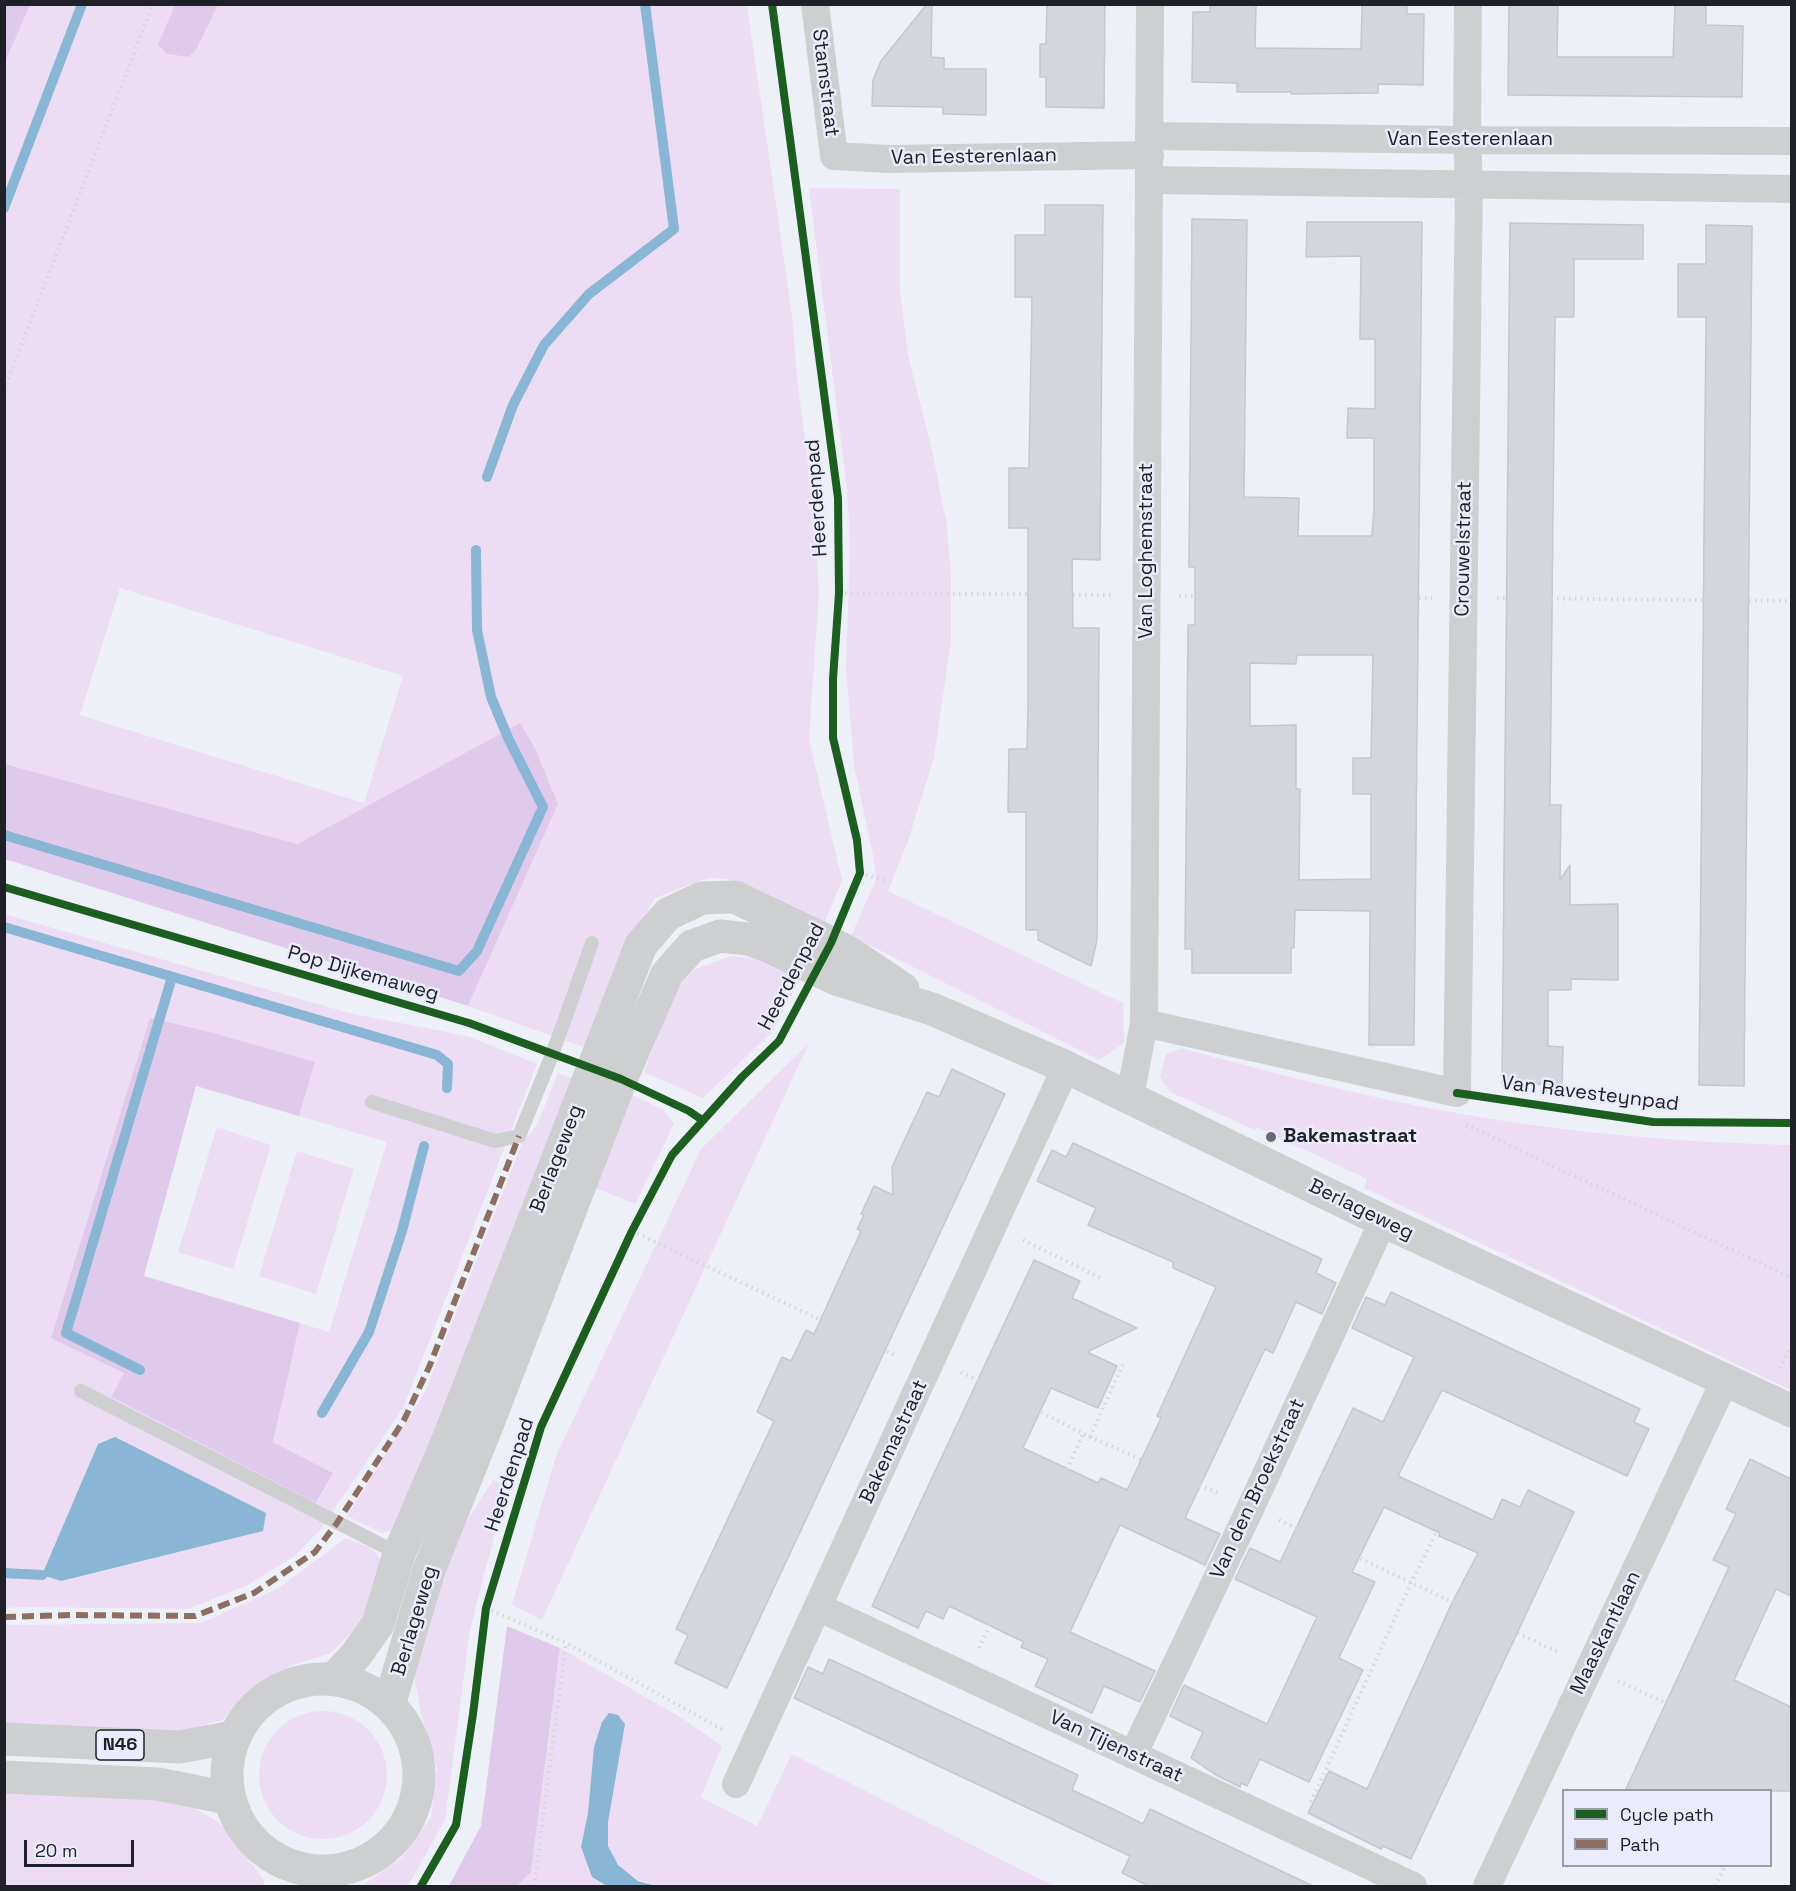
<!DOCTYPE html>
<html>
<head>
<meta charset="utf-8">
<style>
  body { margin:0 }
  #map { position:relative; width:1796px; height:1891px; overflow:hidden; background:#eef0f8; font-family:"Space Grotesk",sans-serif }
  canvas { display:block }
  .frame { position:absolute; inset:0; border:6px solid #202128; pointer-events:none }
  .legend { position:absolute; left:1562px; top:1789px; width:210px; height:78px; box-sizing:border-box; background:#eaecfc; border:2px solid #999ba7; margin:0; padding:8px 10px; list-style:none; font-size:18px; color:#202128 }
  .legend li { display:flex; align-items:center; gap:12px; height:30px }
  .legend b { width:30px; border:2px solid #999ba7 }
  .scale { position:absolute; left:24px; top:1840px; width:110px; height:27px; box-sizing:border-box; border:3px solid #202128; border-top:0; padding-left:8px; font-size:18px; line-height:21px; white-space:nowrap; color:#202128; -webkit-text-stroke:4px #eaecfc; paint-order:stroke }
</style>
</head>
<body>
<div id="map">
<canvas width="1796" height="1891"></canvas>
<div class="frame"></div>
<ul class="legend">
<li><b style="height:8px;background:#1b5e20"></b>Cycle path</li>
<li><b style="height:8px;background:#8d6e63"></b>Path</li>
</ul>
<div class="scale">20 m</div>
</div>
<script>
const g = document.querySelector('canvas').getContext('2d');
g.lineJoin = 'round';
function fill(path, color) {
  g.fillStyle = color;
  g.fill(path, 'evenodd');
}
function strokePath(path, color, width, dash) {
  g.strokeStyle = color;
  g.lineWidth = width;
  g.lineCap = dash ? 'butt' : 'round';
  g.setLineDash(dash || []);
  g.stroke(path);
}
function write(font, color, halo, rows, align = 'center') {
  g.font = font + ' "Space Grotesk",sans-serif';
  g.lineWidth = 5;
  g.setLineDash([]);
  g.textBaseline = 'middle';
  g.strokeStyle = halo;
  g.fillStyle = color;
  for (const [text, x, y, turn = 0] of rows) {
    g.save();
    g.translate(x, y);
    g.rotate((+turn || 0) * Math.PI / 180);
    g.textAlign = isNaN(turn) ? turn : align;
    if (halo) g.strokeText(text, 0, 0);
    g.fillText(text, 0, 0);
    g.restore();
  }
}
const green = new Path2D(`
  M 30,5 L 175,5 L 158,44 L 197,48 L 218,5 L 747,5 L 792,315 L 798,386 L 812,489 L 819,592 L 809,739 L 842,880 L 823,926 C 793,908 748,877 712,878 C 699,879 668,894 655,898 L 618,961 L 586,1048 L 468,1006 L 558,804 L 535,748 L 520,723 L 297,844 L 5,764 L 4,62 ZM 120,588 L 403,676 L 364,803 L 80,715 Z
  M 809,188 L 900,189 L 900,290 L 908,355 L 932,450 L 947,526 L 951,576 L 951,641 L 934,758 L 908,841 L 888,891 L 1123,1003 L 1124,1043 L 1099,1060 L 851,936 L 876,879 L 874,860 L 854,766 L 846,669 L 850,544 L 847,489 Z
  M 4,914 L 349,1013 L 467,1036 L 537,1064 L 404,1406 L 321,1529 L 295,1556 L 246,1586 L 188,1609 L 21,1607 L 5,1608 ZM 150,1019 L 210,1032 L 315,1063 L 299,1116 L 387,1142 L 329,1332 L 300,1323 L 273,1442 L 333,1473 L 317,1503 L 111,1397 L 124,1374 ZM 266,1513 L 262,1531 L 61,1581 Z
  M 730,956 L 762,959 L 800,978 L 773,1031 L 703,1098 L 644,1072 L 674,992 L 694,970 Z
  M 809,1043 L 542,1620 L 512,1605 L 556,1456 L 701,1149 Z
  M 1181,1048 C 1250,1067 1319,1085 1389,1100 C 1520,1128 1657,1142 1791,1145 L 1791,1390 L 1364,1188 L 1367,1179 L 1256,1127 L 1255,1130 L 1170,1092 L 1160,1077 L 1166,1054 Z
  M 558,1073 L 573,1079 L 400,1528 L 382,1533 L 347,1516 L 425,1392 L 522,1143 L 537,1125 Z
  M 630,1094 L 664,1110 L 674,1124 L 635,1204 L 593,1187 Z
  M 217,1127 L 271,1145 L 233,1269 L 178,1252 Z
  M 297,1151 L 354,1169 L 316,1294 L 259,1276 Z
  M 493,1480 L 507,1486 L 470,1630 L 445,1820 L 408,1886 L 362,1886 L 402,1857 L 431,1817 L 437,1767 L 421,1713 L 412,1666 L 453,1543 Z
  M 346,1538 L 371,1548 L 386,1566 L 362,1622 L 331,1653 L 290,1666 L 249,1695 L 222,1720 L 181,1732 L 5,1724 L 5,1625 L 201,1623 L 279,1588 Z
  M 560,1648 L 682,1718 L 722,1746 L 701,1797 L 757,1826 L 792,1754 L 1054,1886 L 656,1886 C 636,1880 615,1869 609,1847 C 607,1840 608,1830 608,1822 L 588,1813 L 581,1847 L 592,1877 L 607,1886 L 517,1886 L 531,1871 Z
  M259 1775a64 64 0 1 1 128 0a64 64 0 1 1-128 0Z
  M 4,1793 L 182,1800 L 218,1822 L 234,1839 L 263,1879 L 265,1886 L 5,1886 Z`);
const forest = new Path2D(`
  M 5,4 L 30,5 L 5,62 L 4,5 Z
  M 175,5 L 218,5 L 197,48 L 189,57 L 167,54 L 158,44 Z
  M 520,723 L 535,748 L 558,804 L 468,1006 L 5,859 L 5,764 L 297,844 Z
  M 150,1018 L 210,1032 L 315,1062 L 299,1116 L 196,1086 L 144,1276 L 300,1323 L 273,1442 L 333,1473 L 316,1503 L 111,1397 L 124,1373 L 51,1338 Z
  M 507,1626 L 560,1648 L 531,1872 L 517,1886 L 449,1886 L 481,1826 Z`);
const water = new Path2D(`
  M 115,1437 L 266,1513 L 263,1531 L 61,1581 L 42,1575 L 98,1444 Z
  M 609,1713 L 618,1715 L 625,1724 L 608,1822 L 608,1846 L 618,1865 L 638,1881 L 656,1886 L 607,1886 L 592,1877 L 581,1847 L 588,1813 L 594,1747 L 602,1722 Z`);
const stream = new Path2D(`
  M 4,208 L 82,4
  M 487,477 L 513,405 L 544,345 L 589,294 L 674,229 L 645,4
  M 4,835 L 459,971 L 477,951 L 543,807 L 509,740 L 491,697 L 477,630 L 476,550
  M 4,927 L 437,1055 L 448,1064 L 447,1088
  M 140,1370 L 66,1333 L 172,977
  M 322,1413 L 369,1332 L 402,1231 L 424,1146
  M 4,1573 L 42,1575`);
const building = new Path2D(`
  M 927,4 L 932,4 L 931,57 L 944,58 L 944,69 L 986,69 L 986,115 L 943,114 L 943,107 L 872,106 L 873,80 L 881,61 Z
  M 1047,4 L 1105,4 L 1104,108 L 1046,107 L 1046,77 L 1040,77 L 1040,44 L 1046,44 Z
  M 1210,4 L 1256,4 L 1255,48 L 1361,49 L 1362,4 L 1407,4 L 1407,14 L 1424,14 L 1423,85 L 1378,84 L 1378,93 L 1291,94 L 1291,92 L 1237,92 L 1237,83 L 1192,82 L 1193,12 L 1210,12 Z
  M 1509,4 L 1558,4 L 1557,57 L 1673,57 L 1675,4 L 1706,4 L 1706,25 L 1743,26 L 1742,97 L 1508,95 Z
  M 1045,205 L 1103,205 L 1100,560 L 1072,559 L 1073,628 L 1099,628 L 1097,940 L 1091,966 L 1038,940 L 1038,930 L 1026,930 L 1026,812 L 1008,812 L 1009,749 L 1027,749 L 1028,704 L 1028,528 L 1009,528 L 1009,468 L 1029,468 L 1032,297 L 1015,297 L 1015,235 L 1045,235 Z
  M 1192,219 L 1247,220 L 1244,497 L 1299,498 L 1298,536 L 1372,536 L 1374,508 L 1374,438 L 1347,438 L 1348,408 L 1375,409 L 1375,339 L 1360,339 L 1361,256 L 1306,257 L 1307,222 L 1422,222 L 1414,1045 L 1369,1045 L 1370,911 L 1295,910 L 1294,948 L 1291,948 L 1291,973 L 1192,973 L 1192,949 L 1185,949 L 1188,625 L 1195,625 L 1195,567 L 1189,567 ZM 1297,655 L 1373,655 L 1371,758 L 1353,758 L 1353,794 L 1371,794 L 1371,879 L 1299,880 L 1300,789 L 1296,789 L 1296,725 L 1250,726 L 1250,663 L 1296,664 Z
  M 1510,223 L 1643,225 L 1643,259 L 1574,259 L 1574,317 L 1555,317 L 1550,805 L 1561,805 L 1560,880 L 1570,865 L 1570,905 L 1618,904 L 1618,980 L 1571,979 L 1571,990 L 1548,990 L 1548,1046 L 1563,1047 L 1562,1084 L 1502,1084 Z
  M 1706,225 L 1752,226 L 1744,1086 L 1699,1085 L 1706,317 L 1678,317 L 1678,264 L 1706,264 Z
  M 952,1069 L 1005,1094 L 727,1688 L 675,1663 L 688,1635 L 676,1629 L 774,1421 L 757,1412 L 782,1357 L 791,1361 L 806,1330 L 814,1334 L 861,1231 L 857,1229 L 864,1215 L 861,1214 L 874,1186 L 893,1195 L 892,1167 L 911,1126 L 927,1092 L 939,1097 Z
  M 1073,1143 L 1322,1259 L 1316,1273 L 1336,1283 L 1322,1314 L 1296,1302 L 1273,1353 L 1265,1349 L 1185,1518 L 1220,1534 L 1205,1565 L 1120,1525 L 1070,1632 L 1155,1671 L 1140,1702 L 1104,1686 L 1092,1713 L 1035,1686 L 1048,1659 L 1021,1647 L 1024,1642 L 949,1606 L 943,1619 L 926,1611 L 918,1628 L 872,1606 L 1034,1260 L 1080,1281 L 1072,1298 L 1137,1328 L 1087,1352 L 1117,1366 L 1098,1408 L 1051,1388 L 1023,1448 L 1098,1483 L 1101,1478 L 1127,1490 L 1161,1418 L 1157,1416 L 1216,1287 L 1173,1268 L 1173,1262 L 1088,1225 L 1096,1208 L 1037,1181 L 1052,1150 L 1066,1157 Z
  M 1391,1292 L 1640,1409 L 1634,1422 L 1649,1429 L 1627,1476 L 1442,1390 L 1398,1476 L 1493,1520 L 1502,1499 L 1520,1507 L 1528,1490 L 1574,1512 L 1411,1859 L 1383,1846 L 1381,1849 L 1308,1813 L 1329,1771 L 1367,1789 L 1452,1603 L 1478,1553 L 1439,1536 L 1440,1533 L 1384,1507 L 1352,1572 L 1375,1582 L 1339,1658 L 1363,1670 L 1309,1782 L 1260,1759 L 1247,1786 L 1241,1783 L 1240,1787 L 1216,1775 L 1191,1758 L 1203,1732 L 1170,1716 L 1184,1685 L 1267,1724 L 1317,1617 L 1235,1579 L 1250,1548 L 1280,1562 L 1353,1408 L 1383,1422 L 1414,1357 L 1352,1328 L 1366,1297 L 1385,1305 Z
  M 1750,1459 L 1791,1479 L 1791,1596 L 1776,1589 L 1734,1680 L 1791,1707 L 1791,1791 L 1625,1791 L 1729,1567 L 1713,1560 L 1736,1514 L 1726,1509 Z
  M 829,1659 L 1078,1775 L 1072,1790 L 1113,1809 L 1143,1824 L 1150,1809 L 1315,1887 L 1151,1887 L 1122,1873 L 1130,1856 L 794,1698 L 808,1667 L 823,1674 Z`);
const path = new Path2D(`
  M 4,390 L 153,4
  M 839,593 L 1114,595
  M 1179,596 L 1432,598
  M 1497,598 L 1792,601
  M 860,873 L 886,881
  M 1466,1125 L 1792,1278
  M 632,1231 L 897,1356
  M 1023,1240 L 1103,1279
  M 1780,1368 L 1792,1345
  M 961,1372 L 1090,1437 L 1220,1494
  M 1090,1437 L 1123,1364
  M 1279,1520 L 1560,1653
  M 1042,1524 L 1083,1434
  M 486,1608 L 566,1643 L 725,1731
  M 979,1648 L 989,1626 L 1012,1596
  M 1618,1681 L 1792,1761
  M 1759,1790 L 1792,1721
  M 1311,1802 L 1411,1583 L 1453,1498
  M 534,1886 L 566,1643
  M 1715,1886 L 1725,1866`);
const lane = new Path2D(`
  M 372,1102 L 495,1141 L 519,1136 L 552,1055 L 592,943
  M 81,1391 L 399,1554`);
const street = new Path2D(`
  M 815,4 L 834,156 L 889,159 L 1150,155
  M 1149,136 L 1467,140 L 1792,141
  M 1150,180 L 1792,189
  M 1144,1023 L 1457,1093 L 1469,183 L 1467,140 L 1468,4
  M 1130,1097 L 1144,1023 L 1150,4
  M 818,1607 L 1413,1886
  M 1133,1755 L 1251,1507 L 1383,1221
  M 736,1784 L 1066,1067
  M 1487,1886 L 1725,1380`);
const secondary = new Path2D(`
  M 334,1679 L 356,1655 L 378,1624 L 399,1554 L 448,1440 L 641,945 L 668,914 L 702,898 L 735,897 L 831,943 L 851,954 L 903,989
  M227 1775a96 96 0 1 1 192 0a96 96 0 1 1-192 0Z
  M 389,1705 L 429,1570 L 486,1428 L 621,1079 L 667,974 L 692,946 L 720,936 L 748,939 L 768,946 L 836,979 L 932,1009 L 1066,1067 L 1383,1221 L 1792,1411`);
const highway = new Path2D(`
  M 4,1739 L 179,1747 L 234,1737
  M 4,1777 L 158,1784 L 228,1798`);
const quiet = new Path2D(`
  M 4,1617 L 72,1615 L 195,1616 L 254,1593 L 315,1552 L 337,1523 L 404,1420 L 430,1365 L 519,1136`);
const cycleway = new Path2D(`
  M 4,887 L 469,1023 L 621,1079 L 689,1111 L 702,1120
  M 1457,1093 L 1653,1122 L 1792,1123
  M 421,1886 L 456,1825 L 473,1714 L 486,1608 L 541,1427 L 632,1231 L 672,1155 L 742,1077 L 779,1041 L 831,943 L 860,873 L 857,840 L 833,738 L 833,679 L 839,593 L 838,498 L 772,4`);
const markers = [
  [1271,1137,6,"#686971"]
];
const shields = [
  [120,1745,48]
];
const shieldNames = [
  ["N46",120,1745]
];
const streetNames = [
  ["Stamstraat",825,83,83],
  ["Van Eesterenlaan",1470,140],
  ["Van Eesterenlaan",974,157,-1],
  ["Heerdenpad",817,498,-94],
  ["Crouwelstraat",1464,549,-89],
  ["Van Loghemstraat",1147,551,-90],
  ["Pop Dijkemaweg",363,974,16],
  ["Heerdenpad",792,977,-62],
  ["Van Ravesteynpad",1590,1094,7],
  ["Berlageweg",557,1159,-69],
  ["Berlageweg",1361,1210,26],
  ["Bakemastraat",894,1442,-65],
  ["Heerdenpad",510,1475,-72],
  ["Van den Broekstraat",1258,1489,-65],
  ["Berlageweg",415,1621,-73],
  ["Maaskantlaan",1606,1633,-64],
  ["Van Tijenstraat",1116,1747,25]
];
const poiNames = [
  ["Bakemastraat",1283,1137]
];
fill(green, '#ecddf4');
fill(forest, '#e0caeb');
fill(water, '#88b6d4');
strokePath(stream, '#88b6d4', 10);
fill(building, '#d3d7dd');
strokePath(building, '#c4c7ce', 1.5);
strokePath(path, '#d5d6d8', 4, [1.5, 4.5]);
strokePath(lane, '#cecfd1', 14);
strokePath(street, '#cecfd1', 28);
strokePath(secondary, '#cecfd1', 33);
strokePath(highway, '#cecfd1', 33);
strokePath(quiet, '#8d6e63', 6, [12, 6]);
strokePath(cycleway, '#1b5e20', 8);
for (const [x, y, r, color] of markers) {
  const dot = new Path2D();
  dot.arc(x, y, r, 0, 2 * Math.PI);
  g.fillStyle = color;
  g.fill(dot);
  strokePath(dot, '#eaecfc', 2);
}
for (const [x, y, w] of shields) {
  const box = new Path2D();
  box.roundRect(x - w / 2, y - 15, w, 30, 4.5);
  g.fillStyle = '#eaecfc';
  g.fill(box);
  strokePath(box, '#202128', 1.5);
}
write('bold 18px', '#202128', null, shieldNames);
write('20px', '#202128', '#eaecfc', streetNames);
write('bold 20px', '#202128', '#eaecfc', poiNames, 'left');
</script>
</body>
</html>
